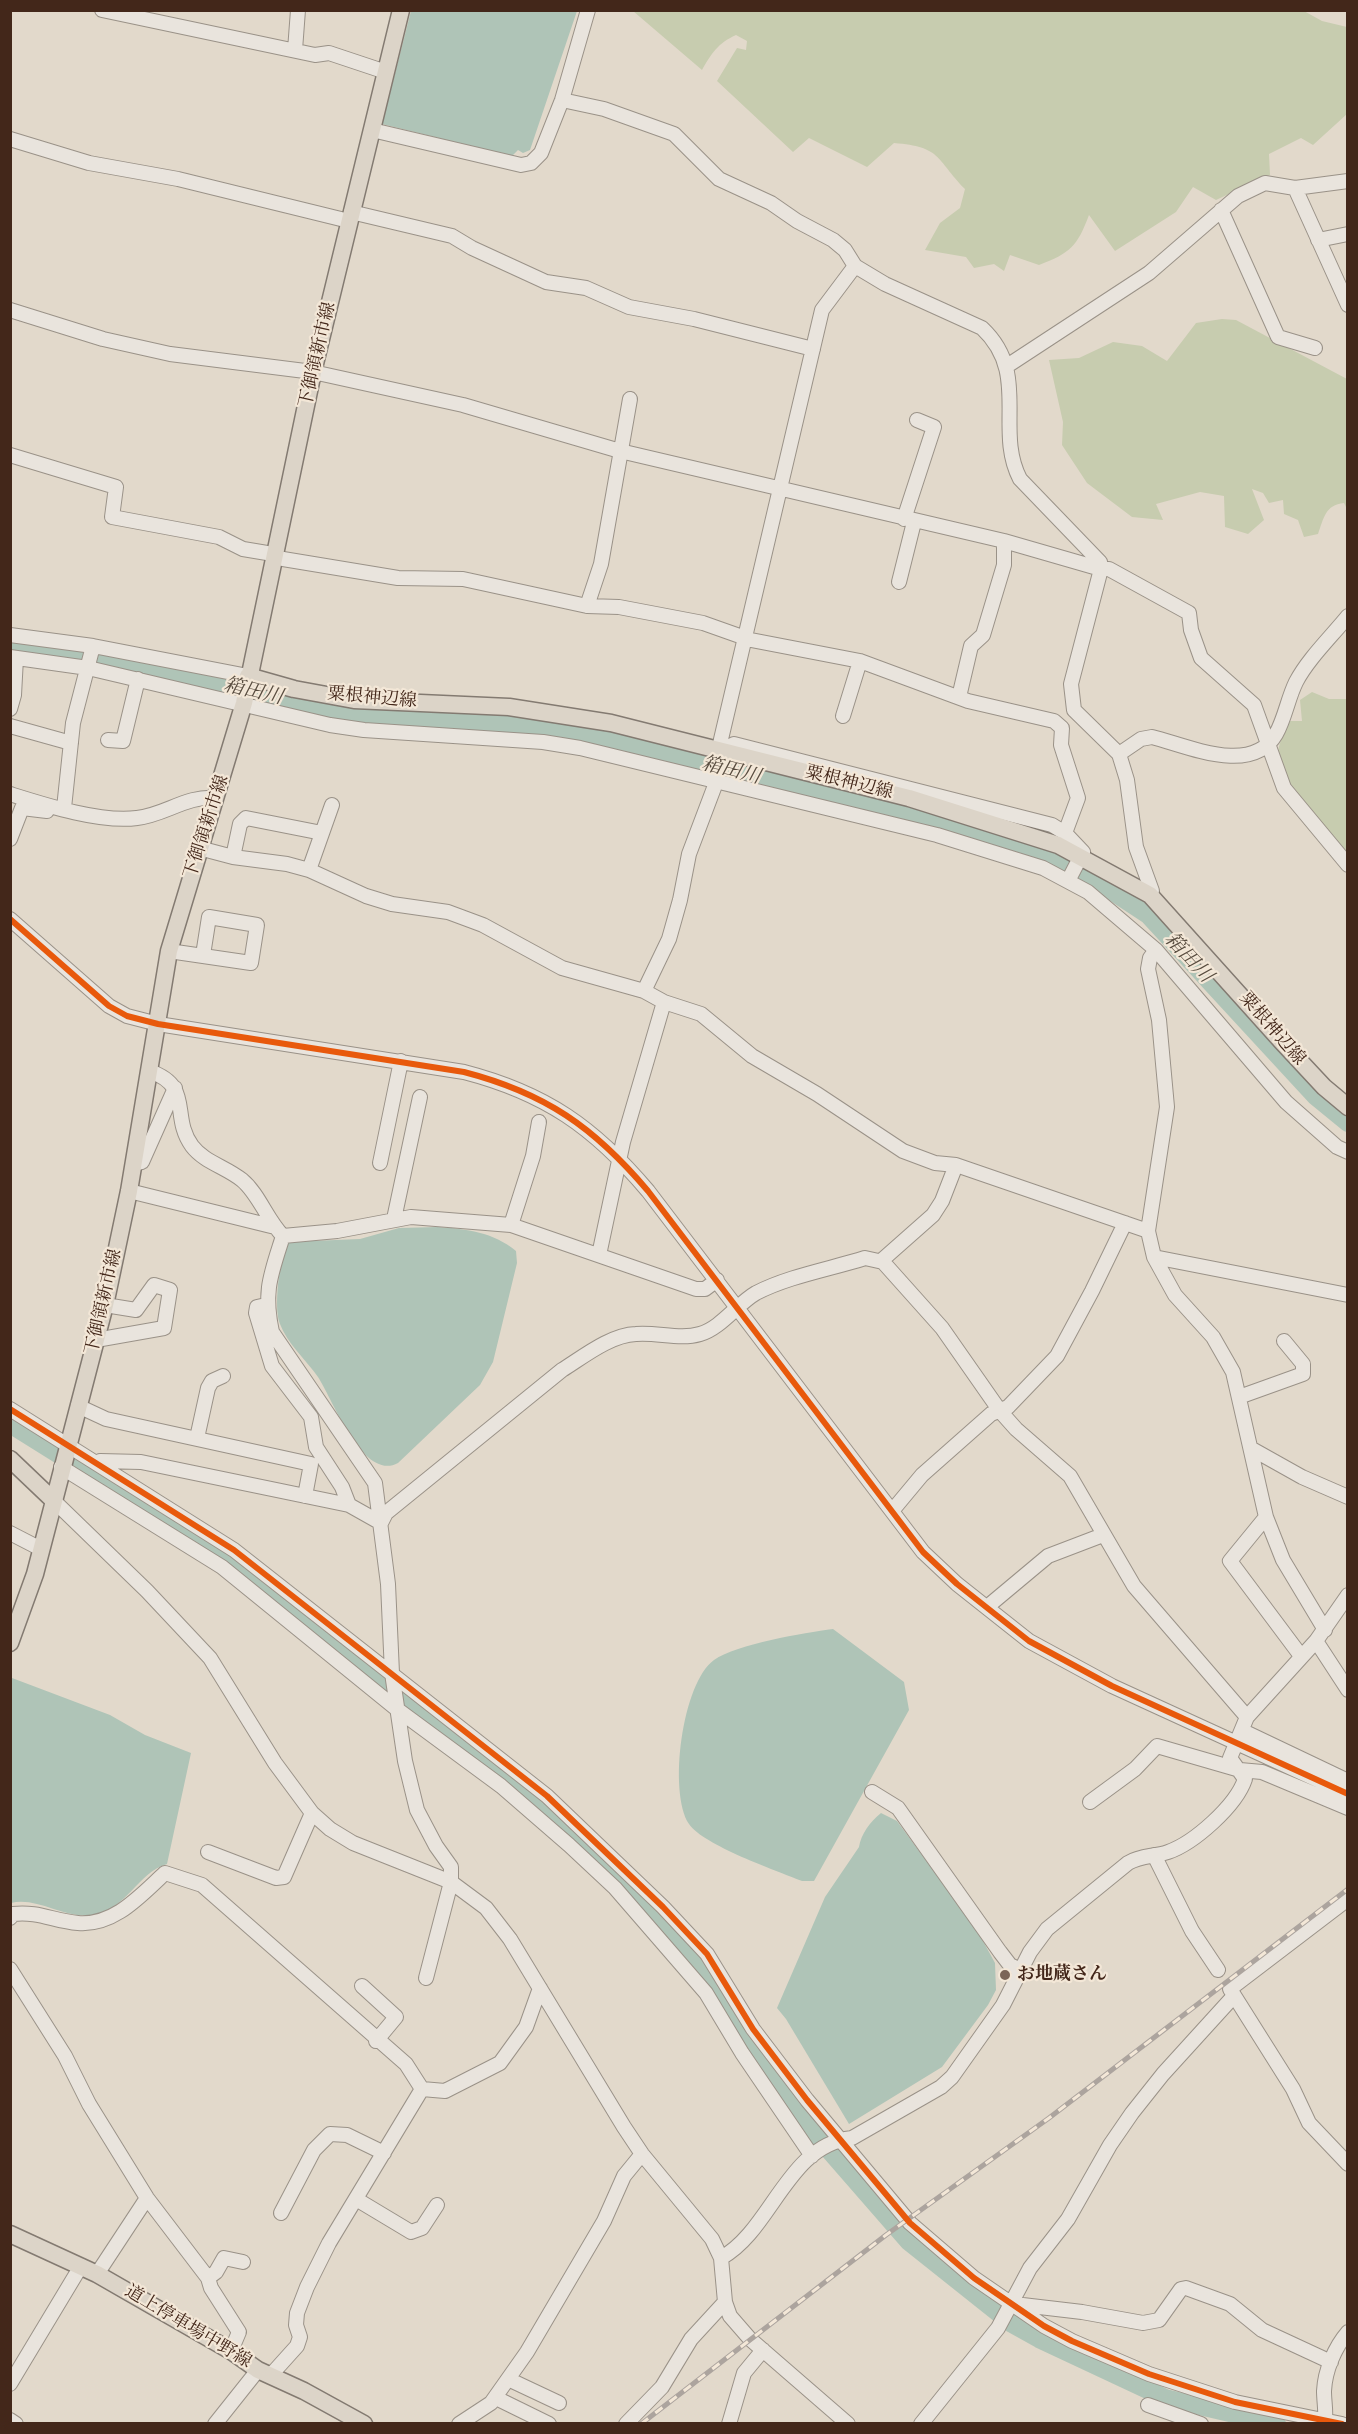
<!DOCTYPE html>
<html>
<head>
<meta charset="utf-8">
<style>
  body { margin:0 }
  #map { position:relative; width:1358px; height:2434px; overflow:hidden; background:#e2d9cb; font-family:Alegreya,serif }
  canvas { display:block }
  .frame { position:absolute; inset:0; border:12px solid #43271a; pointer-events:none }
</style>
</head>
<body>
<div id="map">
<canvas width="1358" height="2434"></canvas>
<div class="frame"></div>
</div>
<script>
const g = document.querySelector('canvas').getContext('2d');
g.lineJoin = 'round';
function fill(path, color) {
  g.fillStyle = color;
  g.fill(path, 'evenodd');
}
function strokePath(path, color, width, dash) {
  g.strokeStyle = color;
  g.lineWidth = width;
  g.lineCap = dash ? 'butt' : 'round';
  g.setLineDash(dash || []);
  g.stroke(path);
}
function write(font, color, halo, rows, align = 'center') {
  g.font = font + ' Alegreya,"Noto Serif JP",serif';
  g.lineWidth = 4.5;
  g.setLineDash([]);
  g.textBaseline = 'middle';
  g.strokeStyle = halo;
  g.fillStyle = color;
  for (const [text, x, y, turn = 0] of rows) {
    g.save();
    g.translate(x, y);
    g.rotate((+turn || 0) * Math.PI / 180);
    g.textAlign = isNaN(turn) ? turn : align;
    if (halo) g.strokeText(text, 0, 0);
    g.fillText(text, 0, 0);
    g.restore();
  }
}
const green = new Path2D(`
  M 633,11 L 1304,11 L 1322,21 L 1347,27 L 1347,114 L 1313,145 L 1301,138 L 1269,154 L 1270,175 L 1216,200 L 1193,187 L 1176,212 L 1115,251 L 1089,215 C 1077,247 1070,253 1039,265 L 1010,255 L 1004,271 L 994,264 L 974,268 L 966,257 L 925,250 L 940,223 L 960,208 L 965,189 C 935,158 942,147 894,143 L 867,167 L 809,138 L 793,152 L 717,81 L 737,48 L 746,50 L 747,41 L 736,35 C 718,43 711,54 702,70 Z
  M 1222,319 L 1236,320 L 1347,379 L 1347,509 L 1344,503 C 1325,505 1324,518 1318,534 L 1304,537 L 1298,520 L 1284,514 L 1283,500 L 1269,503 L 1263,493 L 1252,489 L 1264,520 L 1248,534 L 1225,527 L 1224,496 L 1200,492 L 1156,504 L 1163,520 L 1132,517 L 1087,483 L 1062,445 L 1063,422 L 1049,360 L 1079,358 L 1113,342 L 1142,346 L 1167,361 L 1196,323 Z
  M 1312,692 L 1329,699 L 1347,699 L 1347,859 C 1325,833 1280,792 1278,756 C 1277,745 1285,732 1290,721 L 1302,721 L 1300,700 Z`);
const water = new Path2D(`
  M 411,11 L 577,11 L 530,150 L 523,153 L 518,150 L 512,156 L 382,124 Z
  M 438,1227 C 467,1229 493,1232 516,1251 L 517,1263 L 493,1362 L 480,1385 L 398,1463 C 363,1482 333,1400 318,1377 C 306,1360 287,1343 280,1324 C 273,1307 280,1259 287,1242 L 360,1239 L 399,1228 Z
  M 833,1629 L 904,1682 L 909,1710 L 814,1881 L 802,1881 C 777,1871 703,1845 689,1824 C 668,1792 682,1683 714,1660 C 737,1644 804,1633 833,1629 Z
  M 12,1678 L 110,1715 L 145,1735 L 191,1753 L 167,1864 C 137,1873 127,1910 92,1915 C 65,1919 36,1896 11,1903 Z
  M 881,1813 L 897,1821 L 977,1930 L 995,1963 L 996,1990 L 988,2005 L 942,2067 L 849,2124 L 786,2019 L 777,2008 L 825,1897 L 859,1847 C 861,1834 870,1822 881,1813 Z`);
const river = new Path2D(`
  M 10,647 L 99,658 L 369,718 L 504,723 L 578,733 L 1022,844 L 1084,873 L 1148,915 L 1315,1096 L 1348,1123
  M 10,1424 L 213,1551 L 336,1643 L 561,1821 L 710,1978 L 758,2053 L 821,2141 L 909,2242 L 1012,2324 L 1039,2339 L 1165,2398 L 1277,2424`);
const minor = new Path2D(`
  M 102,10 L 315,55 L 329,53 L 386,72
  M 295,50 L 298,10
  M 562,100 L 604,109 L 674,134 L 719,179 L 771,203 L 797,221 L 833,240 L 845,250 L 855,266 L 885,284 L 982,328 C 1031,374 994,429 1020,479 L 1100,562 L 1101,569 L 1071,684 L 1074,710 L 1119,754 L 1127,780 L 1136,847 L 1152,891 L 1150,895
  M 372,130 L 521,165 L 531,163 L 541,153 L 562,100 L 588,10
  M 10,139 L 89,163 L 178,179 L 349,221
  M 1295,188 L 1348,305
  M 1221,210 L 1278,337 L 1315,348
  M 351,212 L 452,236 L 472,248 L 546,282 L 586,288 L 629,307 L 694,319 L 813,349
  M 1318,240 L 1348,234
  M 10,310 L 103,339 L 170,354 L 313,372 L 463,405 L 620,451 L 1004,541 L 1101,569 L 1109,569 L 1189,613 L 1191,630 L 1201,658 L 1254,705 L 1284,788 L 1348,865
  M 1007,366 L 1149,273 L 1238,196 L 1265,183 L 1295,188 L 1348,181
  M 10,455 L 116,487 L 112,517 L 219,537 L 243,549 L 267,553 L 283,559 L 398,578 L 463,579 L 587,606 L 619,607 L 703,623 L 751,640 L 860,661 L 968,701 L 1054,721 L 1062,728 L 1061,745 L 1078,798 L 1065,833
  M 904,519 L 934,427 L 917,420
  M 899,582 L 914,522
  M 587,606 L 601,564 L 630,399
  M 10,635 L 93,646 L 248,676
  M 10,657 L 88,668 L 330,725 L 364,730 L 543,742 L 580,748 L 937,835 L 1043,868 L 1088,892 L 1156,950 L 1286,1102 L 1337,1147 L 1348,1152
  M 959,697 L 971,646 L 983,635 L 1004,565 L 1004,541
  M 10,709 L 14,695 L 16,658
  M 843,716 L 860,661
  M 10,726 L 71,743
  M 108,740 L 123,741 L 138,679
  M 718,752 L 822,310 L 855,266
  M 718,752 L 734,744 L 1052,825 L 1065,833 L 1083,852 L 1068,881
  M 1119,754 L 1141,739 L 1152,737 C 1188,746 1252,776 1276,734 C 1285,718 1288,698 1296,682 C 1308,659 1331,637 1348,616
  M 10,794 C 45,805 101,823 137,818 C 165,815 187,795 216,798
  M 64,808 L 73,723 L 93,646
  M 10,839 L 22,808 L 47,811
  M 199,848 L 233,857 L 287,864 L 309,870 L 366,896 L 392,904 L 448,912 L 483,925 L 562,968 L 644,991 L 664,1002 L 701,1014 L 752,1056 L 817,1094 L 903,1151 L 935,1163 L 956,1165 L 1148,1231
  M 233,857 L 240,824 L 246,818 L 322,833
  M 309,870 L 332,805
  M 10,919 L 109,1006 L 127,1016 L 158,1024 L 464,1072 C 545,1093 594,1127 648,1191 L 923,1552 L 957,1584 L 1029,1641 L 1112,1686 L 1348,1794
  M 1156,950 L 1150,958 L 1148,969 L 1159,1020 L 1167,1107 L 1148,1231 L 1154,1257 L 1175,1295 L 1213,1337 L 1233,1372 L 1266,1517 L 1283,1560 L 1325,1630
  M 169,951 L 251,963 L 257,925 L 209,917 L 203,955
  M 644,991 L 669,939 L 680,900 L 689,854 L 717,780 L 723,753
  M 149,1071 C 194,1086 170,1116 192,1146 C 204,1162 226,1167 242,1180 C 259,1194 267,1220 283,1236 L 337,1231 L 411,1217 L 511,1225 L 696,1289 L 705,1289 L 717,1280
  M 380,1163 L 401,1061
  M 134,1164 L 142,1162 L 175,1088
  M 129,1191 L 275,1227
  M 394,1219 L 420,1097
  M 511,1225 L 533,1156 L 539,1122
  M 283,1236 C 271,1274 263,1291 272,1332 L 375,1483 L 388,1584 L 392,1673 L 405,1761 L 417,1810 L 436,1846 L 451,1867 L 451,1882 L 426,1978
  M 599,1255 L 623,1142 L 664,1002
  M 1154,1257 L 1348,1295
  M 881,1261 L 933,1215 L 942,1201 L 956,1165
  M 266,1305 L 257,1307 L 256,1313 L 272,1366 L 311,1417 L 316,1447 L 342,1487 L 349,1505
  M 96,1340 L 164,1328 L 170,1290 L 154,1285 L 136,1310 L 105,1305
  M 1239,1397 L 1303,1374 L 1303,1364 L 1284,1341
  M 78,1406 L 106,1419 L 311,1464 L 305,1496
  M 10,1409 L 234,1550 L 547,1796 L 663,1907 L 707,1954 L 753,2029 L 807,2100 L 910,2223 L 974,2278 L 1044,2326 L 1072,2341 L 1149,2374 L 1235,2402 L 1342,2424
  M 197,1438 L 208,1388 L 212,1381 L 223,1376
  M 1252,1449 L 1302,1477 L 1348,1497
  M 98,1464 L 100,1461 L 141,1462 L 349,1505 L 381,1523
  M 61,1467 L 222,1567 L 398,1710 L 501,1786 L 569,1845 L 615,1888 L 706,1993 L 742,2053 L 812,2156
  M 52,1499 L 147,1591 L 210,1658 L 275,1763 L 312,1813 L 330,1829 L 353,1843 L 451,1882 L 486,1908 L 510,1939 L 624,2127 L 642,2154 L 712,2239 L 721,2258 L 725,2302 L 730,2316 L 750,2339 L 848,2424
  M 892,1511 L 922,1475 L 991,1414 L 1008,1407 L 1057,1356 L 1092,1291 L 1125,1223
  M 1266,1517 L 1230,1561 L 1301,1656
  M 381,1523 L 386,1513 L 562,1370 C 583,1357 610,1335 636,1334 C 657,1332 680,1340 700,1334 C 721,1328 737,1304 756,1293 C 789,1276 830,1269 865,1258 L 883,1262 L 942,1328 L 1000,1411 L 1016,1429 L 1070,1476 L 1134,1586 L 1247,1717
  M 10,1533 L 41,1549
  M 987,1607 L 1048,1556 L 1103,1535
  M 1316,1641 L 1348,1690
  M 1243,1731 L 1348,1781
  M 872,1792 L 898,1808 L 1000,1952 L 1010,1965 L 1021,1970
  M 1090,1802 L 1135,1769 L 1157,1746 L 1240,1770 L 1262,1772 L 1348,1808
  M 208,1852 L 276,1878 L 284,1877 L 312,1813
  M 1154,1855 L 1192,1931 L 1218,1970
  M 1348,1899 L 1230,1989 L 1293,2089 L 1309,2123 L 1348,2164
  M 10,1918 L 13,1914 C 38,1911 54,1921 78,1923 C 114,1926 140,1896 165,1873 L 202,1885 L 406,2064 L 422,2089 L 445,2091 L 500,2063 L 526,2027 L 540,1988
  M 10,1969 L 65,2056 L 89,2104 L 147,2198 L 208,2278 L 211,2288 L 239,2332 L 231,2351
  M 362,1986 L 396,2017 L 376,2041
  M 356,2199 L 411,2232 L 422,2228 L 437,2205
  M 281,2213 L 314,2150 L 330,2134 L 347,2135 L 384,2153
  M 721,2258 C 772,2230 787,2145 852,2138 L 941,2087 L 952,2077 L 1003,2005 L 1030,1952 L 1047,1929 L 1128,1863 C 1141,1855 1154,1857 1168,1852 C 1194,1843 1236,1806 1245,1779 L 1230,1758 L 1247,1717 L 1316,1641 L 1348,1595
  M 97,2274 L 147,2198
  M 208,2278 L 216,2272 L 224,2258 L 243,2262
  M 1014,2304 L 1082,2312 L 1143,2323 L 1159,2320 L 1181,2289 L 1186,2288 L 1230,2304 L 1262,2330 L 1331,2362
  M 270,2376 L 297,2346 L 300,2337 L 296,2325 L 297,2313 L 307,2287 L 329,2243 L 422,2089
  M 508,2379 L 559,2403
  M 10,2384 L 81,2266
  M 496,2398 L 549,2424
  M 1148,2405 L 1201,2424
  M 10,2420 L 16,2424
  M 1325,2420 C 1326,2410 1324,2401 1324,2391 C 1325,2370 1335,2347 1348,2332
  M 215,2424 L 258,2370
  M 459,2424 L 491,2403 L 527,2352 L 604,2221 L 624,2176 L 642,2154
  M 626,2424 L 662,2387 L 691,2339 L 725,2302
  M 729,2424 L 744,2373 L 763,2350
  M 921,2424 L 998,2328 L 1030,2268 L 1068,2219 L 1110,2145 L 1132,2113 L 1163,2074 L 1233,1997`);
const major = new Path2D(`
  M 248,676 L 294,689 L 354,700 L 509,707 L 611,723 L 909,798 L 1058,845 L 1150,895 L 1282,1042 L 1324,1087 L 1348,1107
  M 10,1459 L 52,1499
  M 10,1643 L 35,1574 L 105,1305 L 129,1191 L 169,951 L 244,703 L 313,372 L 401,10
  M 10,2234 L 97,2274 L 231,2351 L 258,2370 L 304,2391 L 364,2424`);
const rail = new Path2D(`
  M 641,2424 L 886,2235 L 1049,2118 L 1348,1889`);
const cycleway = new Path2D(`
  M 10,919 L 109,1006 L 127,1016 L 158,1024 L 464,1072 C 545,1093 594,1127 648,1191 L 923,1552 L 957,1584 L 1029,1641 L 1112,1686 L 1348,1794
  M 10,1409 L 234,1550 L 547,1796 L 663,1907 L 707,1954 L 753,2029 L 807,2100 L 910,2223 L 974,2278 L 1044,2326 L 1072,2341 L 1149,2374 L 1235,2402 L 1342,2424`);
const markers = [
  [1005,1975,6,"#7b6558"]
];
const streetNames = [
  ["下御領新市線",318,355,-77],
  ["粟根神辺線",372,698,5],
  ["粟根神辺線",849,783,14],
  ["下御領新市線",207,827,-72],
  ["粟根神辺線",1272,1029,49],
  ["下御領新市線",104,1302,-77],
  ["道上停車場中野線",188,2327,31]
];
const poiNames = [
  ["お地蔵さん",1017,1975]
];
const waterNames = [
  ["箱田川",253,692,13],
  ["箱田川",731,771,14],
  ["箱田川",1188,958,47]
];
fill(green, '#c7ccaf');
fill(water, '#afc4b7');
strokePath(river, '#afc4b7', 18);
strokePath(minor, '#9a9288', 16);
strokePath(major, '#837a71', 19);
strokePath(minor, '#e9e4dd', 14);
strokePath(major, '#dcd4c8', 16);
strokePath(rail, '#aca49e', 5);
strokePath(rail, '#f3e7d7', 3, [9]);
strokePath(cycleway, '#e8590c', 6);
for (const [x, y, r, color] of markers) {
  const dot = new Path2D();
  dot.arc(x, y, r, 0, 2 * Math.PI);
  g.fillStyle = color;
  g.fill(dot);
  strokePath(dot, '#f3e7d7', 2);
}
write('18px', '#43271a', '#f3e7d7', streetNames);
write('bold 18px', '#43271a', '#f3e7d7', poiNames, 'left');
write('italic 20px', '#584c3f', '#f3e7d7', waterNames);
</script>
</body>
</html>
